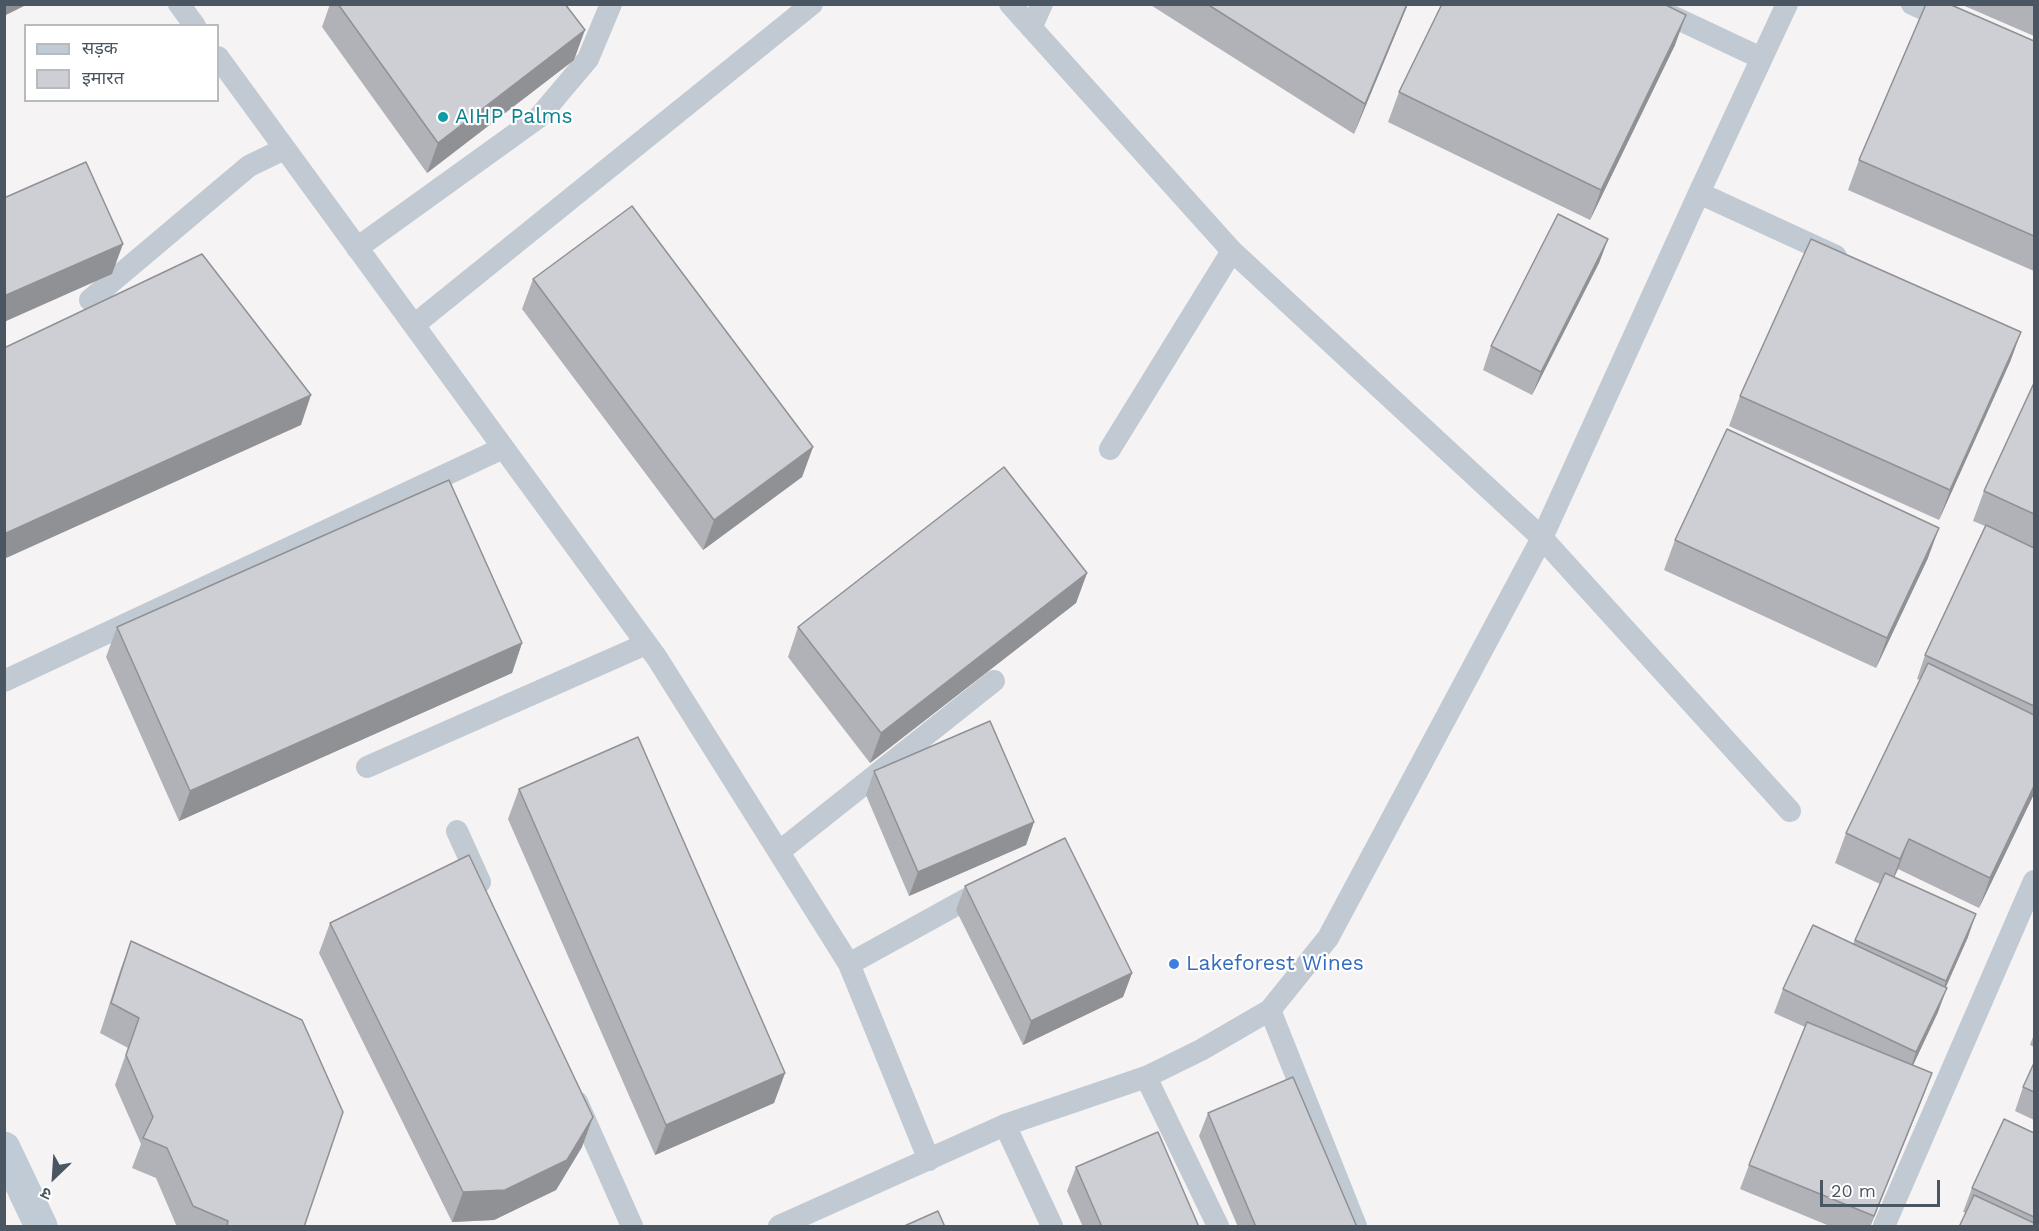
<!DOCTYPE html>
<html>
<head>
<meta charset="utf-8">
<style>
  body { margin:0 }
  #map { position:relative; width:2039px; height:1231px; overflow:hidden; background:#f5f3f3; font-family:"Work Sans","Noto Sans Devanagari",sans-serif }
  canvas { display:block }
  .frame { position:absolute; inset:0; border:6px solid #4a5661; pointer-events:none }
  .legend { position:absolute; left:24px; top:24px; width:195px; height:78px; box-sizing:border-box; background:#fff; border:2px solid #b7bbc0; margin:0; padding:8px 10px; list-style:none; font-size:18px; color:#4a5661 }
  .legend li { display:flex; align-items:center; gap:12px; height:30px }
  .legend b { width:30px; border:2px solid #b7bbc0 }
  .north { position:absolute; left:24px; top:1147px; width:60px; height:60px; -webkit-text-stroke:4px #fff; paint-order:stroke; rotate:205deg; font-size:16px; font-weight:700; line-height:24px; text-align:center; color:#4a5661 }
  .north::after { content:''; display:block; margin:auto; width:21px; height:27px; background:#4a5661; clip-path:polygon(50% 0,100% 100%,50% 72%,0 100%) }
  .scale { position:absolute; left:1820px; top:1180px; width:120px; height:27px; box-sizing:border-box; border:3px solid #4a5661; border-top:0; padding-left:8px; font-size:18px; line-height:21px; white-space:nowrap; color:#4a5661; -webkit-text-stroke:4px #fff; paint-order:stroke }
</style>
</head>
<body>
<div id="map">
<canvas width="2039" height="1231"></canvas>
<div class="frame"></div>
<ul class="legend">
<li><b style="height:8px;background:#c1cbd6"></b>सड़क</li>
<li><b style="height:16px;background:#cdcfd5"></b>इमारत</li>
</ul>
<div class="north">उ</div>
<div class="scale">20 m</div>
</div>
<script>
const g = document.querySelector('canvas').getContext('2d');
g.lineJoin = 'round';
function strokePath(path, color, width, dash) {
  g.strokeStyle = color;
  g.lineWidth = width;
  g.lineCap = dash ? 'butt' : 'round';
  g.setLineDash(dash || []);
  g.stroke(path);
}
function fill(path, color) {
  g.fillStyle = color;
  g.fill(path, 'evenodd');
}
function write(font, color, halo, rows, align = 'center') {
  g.font = font + ' "Work Sans",sans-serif';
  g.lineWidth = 4.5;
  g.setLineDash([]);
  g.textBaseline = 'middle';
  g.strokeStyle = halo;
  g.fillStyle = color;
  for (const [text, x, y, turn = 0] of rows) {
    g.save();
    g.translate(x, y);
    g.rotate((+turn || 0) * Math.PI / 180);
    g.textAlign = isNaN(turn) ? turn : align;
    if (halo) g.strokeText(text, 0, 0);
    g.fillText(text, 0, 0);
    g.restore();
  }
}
const lane = new Path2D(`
  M 179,4 L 195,26
  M 1010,4 L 1232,251 L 1542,538 L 1790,811
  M 1646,4 L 1761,58
  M 1912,4 L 1952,22
  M 1031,28 L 1042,4
  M 218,57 L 657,658 L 849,964 L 929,1160
  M 1699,193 L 1836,256
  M 357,248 L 539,117 L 588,59 L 611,4
  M 90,300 L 249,166 L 284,149
  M 414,325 L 812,4
  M 1110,449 L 1232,251
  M 4,681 L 503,448
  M 367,767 L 646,644
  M 457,831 L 480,882
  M 780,851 L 994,681
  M 849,964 L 985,889
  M 1270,1010 L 1356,1226
  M 1146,1077 L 1218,1226
  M 577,1102 L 632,1226
  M 1005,1125 L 1052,1226
  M 779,1226 L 1005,1125 L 1146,1077 L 1201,1050 L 1270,1010 L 1328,938 L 1542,538 L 1699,193 L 1787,4
  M 1884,1226 L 2034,881`);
const secondary = new Path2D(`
  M 4,1148 L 41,1226`);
const wall = new Path2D(`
  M 330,4 L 565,4 L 574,60 L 427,173 L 322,27 Z
  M 1149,4 L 1408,4 L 1354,134 Z
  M 1960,4 L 2034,4 L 2034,36 Z
  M 2034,41 L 2034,271 L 1848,190 L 1859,160 Z
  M 1675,45 L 1590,220 L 1388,122 L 1399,92 Z
  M 1608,239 L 1599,263 L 1532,395 L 1483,370 L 1491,346 Z
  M 533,279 L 813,447 L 802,477 L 703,550 L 522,309 Z
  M 2021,332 L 2010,362 L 1939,520 L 1729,426 L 1740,396 Z
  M 2034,383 L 2034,794 L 1979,908 L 1898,869 L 1894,877 L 1968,937 L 1945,988 L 1938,1012 L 1913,1065 L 1932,1073 L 1923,1097 L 1870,1227 L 1832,1227 L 1740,1189 L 1749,1165 L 1805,1027 L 1774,1013 L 1783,989 L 1853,944 L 1880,884 L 1835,863 L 1846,833 L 1920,680 L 1917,679 L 1925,655 L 1985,526 L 1973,521 L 1984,491 Z
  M 1675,540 L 1928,558 L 1876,668 L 1664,570 Z
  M 1087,573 L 1076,603 L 870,763 L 788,657 L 798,627 Z
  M 117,627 L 522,643 L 512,673 L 179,821 L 106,657 Z
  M 874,771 L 1034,822 L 1026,845 L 909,896 L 866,795 Z
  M 519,789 L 785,1073 L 774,1103 L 655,1155 L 508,819 Z
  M 965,886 L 1132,973 L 1123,997 L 1023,1045 L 956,910 Z
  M 330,923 L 582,1147 L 556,1190 L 494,1220 L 452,1222 L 319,953 Z
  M 131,941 L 304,1227 L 177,1227 L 156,1178 L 132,1168 L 141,1144 L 115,1085 L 128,1048 L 100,1033 L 120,971 Z
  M 2034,1034 L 2034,1047 L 2030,1045 Z
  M 2034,1063 L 2034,1120 L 2015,1111 L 2023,1087 Z
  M 1208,1113 L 1357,1227 L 1238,1227 L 1199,1136 Z
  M 2034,1133 L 2034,1227 L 1963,1212 L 1972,1188 Z
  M 1076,1167 L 1199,1227 L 1083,1227 L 1067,1191 Z`);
const shadedWall = new Path2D(`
  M 4,4 L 28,4 L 4,16 Z
  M 1407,4 L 1408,4 L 1354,134 L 1365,104 Z
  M 1686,15 L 1675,45 L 1590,220 L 1601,190 Z
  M 585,30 L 574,60 L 427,173 L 438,143 Z
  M 1608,239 L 1599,263 L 1532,395 L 1541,372 Z
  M 123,244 L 112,274 L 4,322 L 4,296 Z
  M 2021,332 L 2010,362 L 1939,520 L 1950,490 Z
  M 311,395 L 301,425 L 4,559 L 4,534 Z
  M 813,447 L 802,477 L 703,550 L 714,520 Z
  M 1939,528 L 1928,558 L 1876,668 L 1887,638 Z
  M 1087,573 L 1076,603 L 870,763 L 881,733 Z
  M 522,643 L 512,673 L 179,821 L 190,791 Z
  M 2034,786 L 2034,794 L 1979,908 L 1990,878 Z
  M 1034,822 L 1026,845 L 909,896 L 918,872 Z
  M 1909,839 L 1898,869 L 1889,889 L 1900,859 Z
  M 1976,914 L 1968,937 L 1938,1005 L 1946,981 Z
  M 1132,973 L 1123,997 L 1023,1045 L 1031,1021 Z
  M 1947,988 L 1938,1012 L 1908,1076 L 1916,1052 Z
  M 785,1073 L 774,1103 L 655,1155 L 666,1125 Z
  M 1932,1073 L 1923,1097 L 1870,1227 L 1874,1216 Z
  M 593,1117 L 582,1147 L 556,1190 L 494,1220 L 452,1222 L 463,1192 Z`);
const building = new Path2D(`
  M 338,4 L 565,4 L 585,30 L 438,143 Z
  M 1207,4 L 1407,4 L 1365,104 Z
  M 1442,4 L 1664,4 L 1686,15 L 1601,190 L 1399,92 Z
  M 1926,4 L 1949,4 L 2034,41 L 2034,236 L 1859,160 Z
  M 86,162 L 123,244 L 4,296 L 4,198 Z
  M 632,206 L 813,447 L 714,520 L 533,279 Z
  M 1558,214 L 1608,239 L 1541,372 L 1491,346 Z
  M 1811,239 L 2021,332 L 1950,490 L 1740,396 Z
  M 202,254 L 311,395 L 4,534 L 4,348 Z
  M 2034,383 L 2034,514 L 1984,491 Z
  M 1727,429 L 1939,528 L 1887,638 L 1675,540 Z
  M 1004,467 L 1087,573 L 881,733 L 798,627 Z
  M 449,480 L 522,643 L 190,791 L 117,627 Z
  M 1986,525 L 2034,548 L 2034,706 L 1925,655 Z
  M 1928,663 L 2034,715 L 2034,786 L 1990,878 L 1909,839 L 1900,859 L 1846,833 Z
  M 990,721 L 1034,822 L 918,872 L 874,771 Z
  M 638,737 L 785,1073 L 666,1125 L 519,789 Z
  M 1065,838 L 1132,973 L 1031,1021 L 965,886 Z
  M 469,855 L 593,1117 L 567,1160 L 505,1190 L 463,1192 L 330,923 Z
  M 1885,873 L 1976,914 L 1946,981 L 1855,940 Z
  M 1813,925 L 1947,988 L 1916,1052 L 1783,989 Z
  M 131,941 L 302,1020 L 343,1112 L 304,1227 L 227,1227 L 228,1221 L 193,1206 L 167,1148 L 143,1138 L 153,1117 L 126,1055 L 139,1018 L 111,1003 Z
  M 1807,1022 L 1932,1073 L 1874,1216 L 1749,1165 Z
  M 2034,1063 L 2034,1092 L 2023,1087 Z
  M 1293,1077 L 1357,1227 L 1256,1227 L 1208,1113 Z
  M 2004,1119 L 2034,1133 L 2034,1217 L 1972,1188 Z
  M 1158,1132 L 1199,1227 L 1102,1227 L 1076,1167 Z
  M 1974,1195 L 2034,1223 L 2034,1227 L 1959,1227 Z
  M 938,1211 L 945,1227 L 902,1227 Z`);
const markers = [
  [443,117,6,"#0f9aa8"],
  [1174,964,6,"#3f7fe0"]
];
const cultureNames = [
  ["AIHP Palms",455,117]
];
const shopNames = [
  ["Lakeforest Wines",1186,964]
];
strokePath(lane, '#c1cad2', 22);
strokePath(secondary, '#c1cbd6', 33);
fill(wall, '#b0b2b7');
fill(shadedWall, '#909195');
fill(building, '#cdcfd5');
strokePath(building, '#909195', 1.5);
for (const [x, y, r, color] of markers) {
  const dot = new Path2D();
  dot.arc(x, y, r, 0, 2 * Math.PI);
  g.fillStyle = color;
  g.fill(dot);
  strokePath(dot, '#fff', 2);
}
write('21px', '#0d838f', '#fff', cultureNames, 'left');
write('21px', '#366cbe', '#fff', shopNames, 'left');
</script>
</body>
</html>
